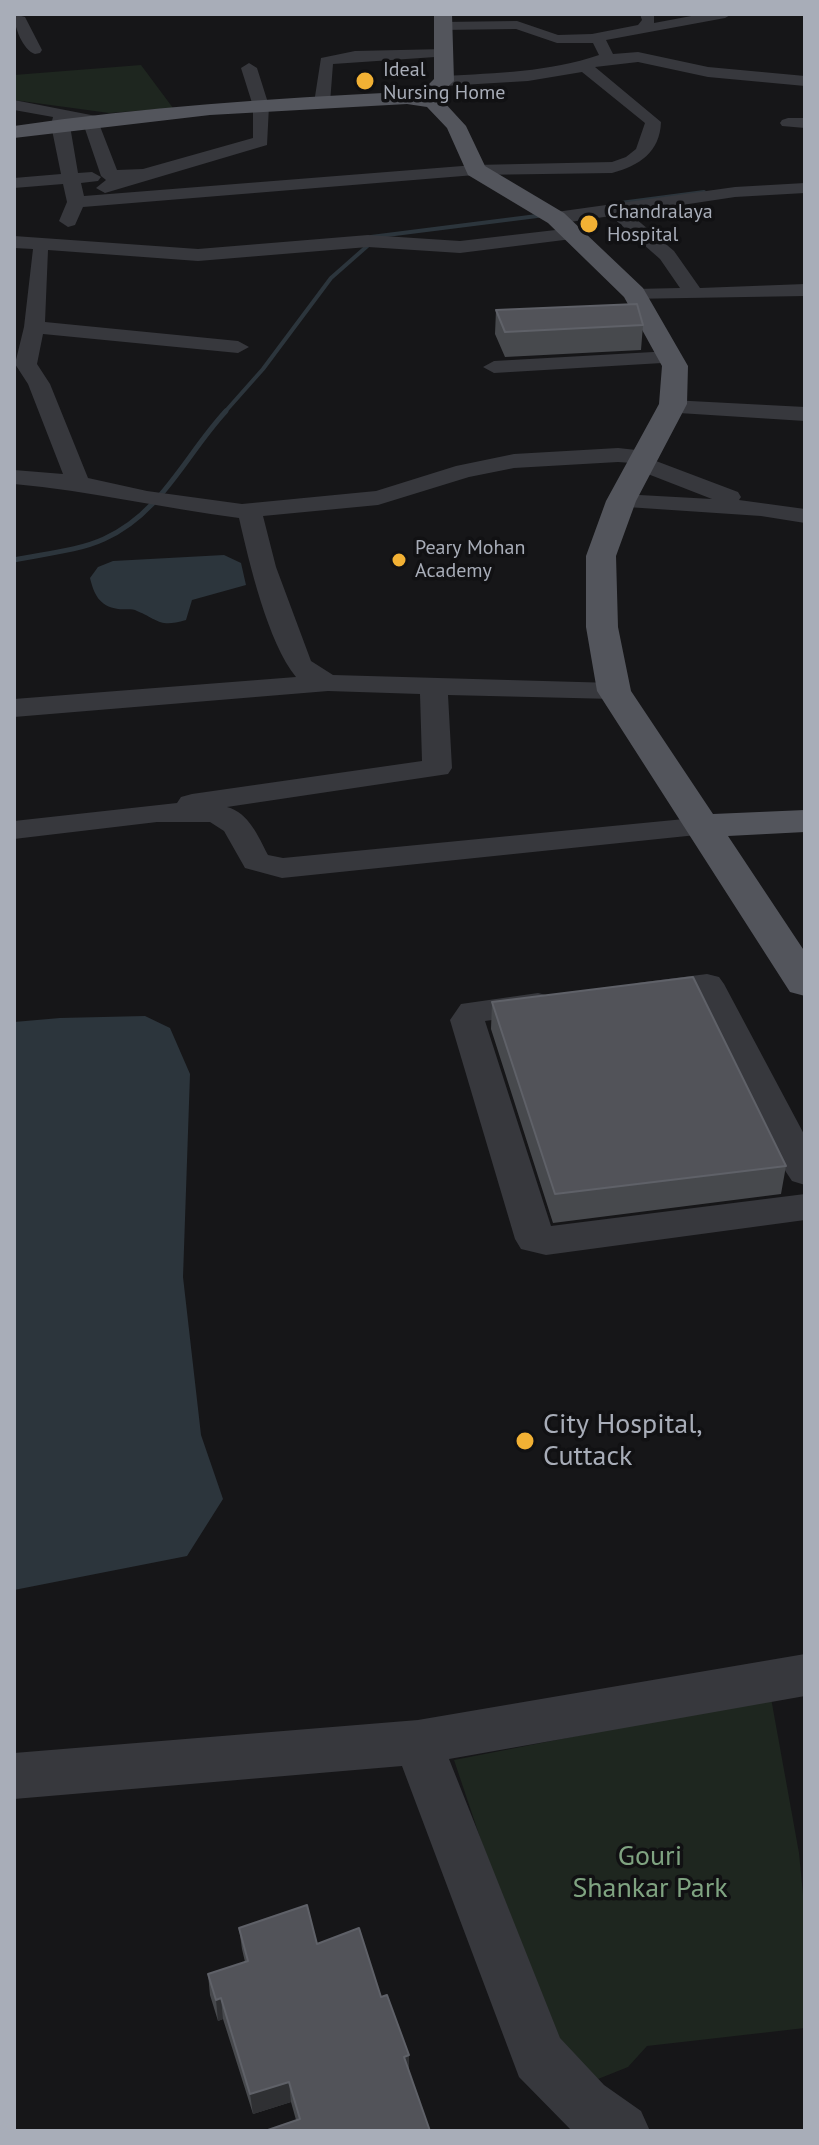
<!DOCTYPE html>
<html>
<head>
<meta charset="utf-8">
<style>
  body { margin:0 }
  #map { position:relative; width:819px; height:2145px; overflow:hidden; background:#161618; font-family:"PT Sans",sans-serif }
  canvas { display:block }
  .frame { position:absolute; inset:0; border:16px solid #a8adb8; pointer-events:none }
</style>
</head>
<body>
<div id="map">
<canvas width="819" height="2145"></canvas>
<div class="frame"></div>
</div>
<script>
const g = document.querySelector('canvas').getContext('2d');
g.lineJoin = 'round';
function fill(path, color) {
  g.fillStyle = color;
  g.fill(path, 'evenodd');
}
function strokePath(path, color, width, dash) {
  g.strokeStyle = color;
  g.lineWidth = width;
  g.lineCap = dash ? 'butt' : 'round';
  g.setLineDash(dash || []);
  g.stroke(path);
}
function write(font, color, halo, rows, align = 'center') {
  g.font = font + ' "PT Sans",sans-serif';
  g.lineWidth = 7;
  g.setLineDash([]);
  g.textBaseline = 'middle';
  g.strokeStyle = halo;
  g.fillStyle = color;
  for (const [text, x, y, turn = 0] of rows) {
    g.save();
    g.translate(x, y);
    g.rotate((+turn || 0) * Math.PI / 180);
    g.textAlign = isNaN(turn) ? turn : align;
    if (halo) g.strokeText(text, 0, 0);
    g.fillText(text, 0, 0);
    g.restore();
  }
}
const green = new Path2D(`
  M 141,65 L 173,108 L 109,113 L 14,100 L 14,75 Z
  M 771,1698 L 799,1853 L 805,1915 L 805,2028 L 647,2046 L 628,2067 L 598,2079 L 573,2068 L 539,2013 L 454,1760 Z`);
const water = new Path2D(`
  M 224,555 L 241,563 L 246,585 L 192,600 L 186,620 C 159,628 159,620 137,611 C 132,608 124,610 118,609 C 99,606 94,594 90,578 L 98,567 L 113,561 Z
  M 145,1016 L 170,1028 L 190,1074 L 183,1277 L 201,1435 L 223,1499 L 187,1556 L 14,1590 L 14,1022 L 60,1018 Z`);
const streamFar1 = new Path2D(`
  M 613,204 L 704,192
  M 371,237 L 545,215
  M 224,413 L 263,369 L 331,278 L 373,241`);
const stream = new Path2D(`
  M 14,560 C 42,554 78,551 104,539 C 161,514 186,454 226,411`);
const minor = new Path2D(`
  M 14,14 L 25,17 L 42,50 L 40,53 L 35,54 C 23,50 14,27 14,14 Z
  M 640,14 L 654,14 L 654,23 L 702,14 L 732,14 L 725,18 L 606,40 L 613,54 L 638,52 L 708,67 L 805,76 L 805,86 L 708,77 L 638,62 L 595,67 L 661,122 C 660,152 639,166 612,173 L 475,175 L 83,207 L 75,225 L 68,227 L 59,221 L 67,202 L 63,184 L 14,188 L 14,178 L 61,174 L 51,125 L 53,117 L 14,110 L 14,100 L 96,116 L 117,170 L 143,169 L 253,138 L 253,106 L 241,68 L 249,63 L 257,68 L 269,106 L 267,145 L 105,193 L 96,188 L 106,180 L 101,176 L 83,123 L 69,120 L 78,173 L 92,172 L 101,177 L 98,181 L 81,183 L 84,196 L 475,165 L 612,162 L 626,157 L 636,149 L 645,123 L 582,72 L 528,81 L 444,86 L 436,81 L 444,76 C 497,73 549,72 599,55 L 593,43 L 557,43 L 516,29 L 442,30 L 435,26 L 442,22 L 517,21 L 558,35 L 592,34 L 638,25 L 642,20 Z
  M 445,49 L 450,50 L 450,56 L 333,64 L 330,103 L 322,108 L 314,103 L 321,58 L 355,51 Z
  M 788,118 L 805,118 L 805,128 L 782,126 L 780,123 L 782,120 Z
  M 805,183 L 805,193 L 735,197 L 629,213 L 674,251 L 700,288 L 805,284 L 805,296 L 628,299 L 625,295 L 635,289 L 680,288 L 660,259 L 611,216 L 556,224 L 547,218 L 556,212 L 735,187 Z
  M 573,228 L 580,230 L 582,234 L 580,238 L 460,253 L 368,247 L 198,261 L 48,250 L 45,322 L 238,341 L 249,347 L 238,353 L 43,334 L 37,364 L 50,384 L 88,478 L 147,491 L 242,504 L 376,491 L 456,466 L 514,454 L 618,448 L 655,452 L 659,457 L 656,461 L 738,492 L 741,497 L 739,500 L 805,509 L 805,523 L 761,516 L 612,506 L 609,501 L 612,496 L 621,494 L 712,499 L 635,469 L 632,463 L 618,462 L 514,468 L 469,477 L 378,505 L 263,516 L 276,567 L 311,661 L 333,675 L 614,683 L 624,685 L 628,691 L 624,697 L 614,699 L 448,695 L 452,768 L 448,774 L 227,807 C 249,813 258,836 268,855 L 283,858 L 705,817 L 716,819 L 720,826 L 716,833 L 282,878 L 245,868 L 224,831 L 210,822 L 157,822 L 14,839 L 14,821 L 177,803 L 181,797 L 192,794 L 422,761 L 420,694 L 328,691 L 14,717 L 14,699 L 296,677 C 268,643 249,562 239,518 C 163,508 90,491 14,484 L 14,470 L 63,474 L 28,384 L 15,364 L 24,327 L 33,249 L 14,248 L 14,236 L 198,249 L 368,235 L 460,241 Z
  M 671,351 L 682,357 L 679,362 L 494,373 L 483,367 L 494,361 Z
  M 671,400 L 805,407 L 805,421 L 663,412 L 660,407 Z
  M 707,974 L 719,977 L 724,984 L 805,1136 L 805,1185 L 792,1181 L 786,1172 L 696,996 L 649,1001 L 637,997 L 632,990 L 637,983 Z
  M 538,993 L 550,996 L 555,1004 L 550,1012 L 485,1021 L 551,1226 L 805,1194 L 805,1220 L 546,1255 L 521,1249 L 515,1239 L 450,1020 L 461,1004 Z
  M 805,1654 L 805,1696 L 449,1759 L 560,2038 L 604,2085 L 641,2111 L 650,2131 L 572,2131 L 519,2077 L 402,1766 L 14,1799 L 14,1753 L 418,1720 Z`);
const major = new Path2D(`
  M 434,14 L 452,14 L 454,81 L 443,91 L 448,96 L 443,101 L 466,126 L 485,166 L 564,213 L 643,288 L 688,366 L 687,404 L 636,501 L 616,556 L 618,627 L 631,691 L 713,814 L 805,810 L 805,832 L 728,836 L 805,952 L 805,996 L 790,992 L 597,691 L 586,627 L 586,556 L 606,501 L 659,404 L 662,366 L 624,297 L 548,223 L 468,175 L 447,128 L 427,107 L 407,104 L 210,115 L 14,138 L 14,126 C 143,107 273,98 403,92 L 425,88 L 434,79 Z`);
const wall = new Path2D(`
  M 496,310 L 643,325 L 641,350 L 505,357 L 495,334 Z
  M 492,1002 L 786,1166 L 781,1194 L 553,1223 L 491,1029 Z
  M 239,1928 L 317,1944 L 381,1997 L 409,2071 L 296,2120 L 291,2102 L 253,2114 L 223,2019 L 218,2021 L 210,1995 L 208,1974 L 245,1962 L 242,1949 Z`);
const shadedWall = new Path2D(`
  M 221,1998 L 223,2019 L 218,2021 L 216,2000 Z
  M 409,2055 L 409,2075 L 404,2057 Z
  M 289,2082 L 291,2102 L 253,2114 L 250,2094 Z`);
const building = new Path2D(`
  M 637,304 L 643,325 L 505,332 L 496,310 Z
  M 693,977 L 786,1166 L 555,1194 L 492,1002 Z
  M 307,1905 L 317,1944 L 359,1928 L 381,1997 L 387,1995 L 409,2055 L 404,2057 L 430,2131 L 265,2131 L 300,2119 L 289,2082 L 250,2094 L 221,1998 L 216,2000 L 208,1974 L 248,1961 L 239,1928 Z`);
const markers = [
  [365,81,10,"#f2b134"],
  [589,224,10,"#f2b134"],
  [399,560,8,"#f2b134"],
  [525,1441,10,"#f2b134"]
];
const farPoinames = [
  ["Ideal",383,70],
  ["Nursing Home",383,93],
  ["Chandralaya",607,212],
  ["Hospital",607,235],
  ["Peary Mohan",415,548],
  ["Academy",415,571]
];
const nearPoinames = [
  ["City Hospital,",543,1425],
  ["Cuttack",543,1457]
];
const nearParknames = [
  ["Gouri",650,1857],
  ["Shankar Park",650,1889]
];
fill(green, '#1e261f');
fill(water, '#2c353c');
strokePath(streamFar1, '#2c353c', 4);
strokePath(stream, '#2c353c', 5);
fill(minor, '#37383d');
fill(major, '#53555c');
fill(wall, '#47494d');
fill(shadedWall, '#2f3033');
fill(building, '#525359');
strokePath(building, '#5f6168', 2);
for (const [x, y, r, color] of markers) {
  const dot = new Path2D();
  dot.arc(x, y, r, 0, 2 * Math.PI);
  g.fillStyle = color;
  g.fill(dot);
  strokePath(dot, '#111113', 3);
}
write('20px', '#a8adb8', '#111113', farPoinames, 'left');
write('28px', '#a8adb8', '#111113', nearPoinames, 'left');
write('28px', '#7fa381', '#111113', nearParknames);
</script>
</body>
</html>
